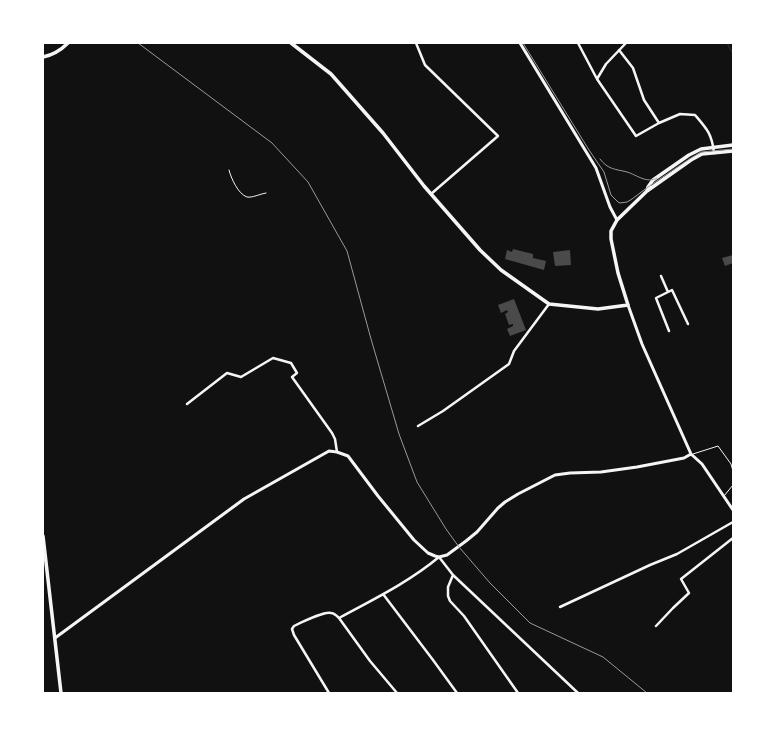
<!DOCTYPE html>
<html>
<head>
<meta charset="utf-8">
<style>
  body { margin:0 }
  #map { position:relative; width:776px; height:736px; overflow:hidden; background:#111; font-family:"Playfair Display",serif }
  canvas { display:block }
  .frame { position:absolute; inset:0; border:44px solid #fff; pointer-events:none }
</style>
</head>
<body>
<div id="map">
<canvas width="776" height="736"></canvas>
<div class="frame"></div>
</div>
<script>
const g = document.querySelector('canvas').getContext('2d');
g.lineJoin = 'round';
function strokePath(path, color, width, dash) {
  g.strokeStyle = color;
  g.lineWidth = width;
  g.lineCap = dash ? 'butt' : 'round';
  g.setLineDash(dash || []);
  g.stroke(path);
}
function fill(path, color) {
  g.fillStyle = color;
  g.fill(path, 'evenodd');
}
const stream = new Path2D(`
  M 727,43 L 733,54`);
const building = new Path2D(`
  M 513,249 L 533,254 L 533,258 L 546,261 L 544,270 L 505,259 L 507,250 L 512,252 Z
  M 570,250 L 571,265 L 555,266 L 553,252 Z
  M 733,255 L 733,263 L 725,266 L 722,258 Z
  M 514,299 L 526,330 L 510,336 L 507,329 L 513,326 L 513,324 L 509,325 L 505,314 L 508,312 L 507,310 L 501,313 L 498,305 Z`);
const service = new Path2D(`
  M 229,170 C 231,178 238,194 247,197 C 252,198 260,194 266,193
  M 693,454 L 718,446 L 731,464 L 733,471
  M 724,496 L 733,485`);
const minor = new Path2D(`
  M 416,43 L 425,65 L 498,136 L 431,194
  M 578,43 L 597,79 L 636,136 L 659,123 L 680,114 L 695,115 C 707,129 712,134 714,153
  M 619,50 L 633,68 L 644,100 L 659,123
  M 597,79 L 606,64 L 626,43
  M 661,276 L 668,292 L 656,298 L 669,331
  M 668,292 L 672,290 L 688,324
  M 187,404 L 227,373 L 241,377 L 273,358 L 291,363 L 297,373 L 292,377 L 332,433 L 335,439 L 337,452
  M 418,426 L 443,411 L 509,364 L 514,351 L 549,304
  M 453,575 L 578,693
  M 383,594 L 433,660 L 457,693
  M 560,607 L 650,565 L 677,554 L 733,522
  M 339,618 L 370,661 L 397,693
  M 656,626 L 673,608 L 689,593 L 681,579 L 733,538
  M 329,693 L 294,635 L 292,629 L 294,626 C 300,623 325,611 331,613 C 334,613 337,616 339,618 C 374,599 409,582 439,557 L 453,575 L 448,587 L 448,596 L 450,601 L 464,616 L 518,693`);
const tertiary = new Path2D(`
  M 520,43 L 596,168 L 610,207 L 617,220
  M 628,305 L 642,344 L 691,454 L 702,464 L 733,510
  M 55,638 L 244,499 L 329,451 L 337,452 L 348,456 L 378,496 L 414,540 L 428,553 L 435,556 L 439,557 L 447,555 L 466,541 L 477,532 L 498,508 L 505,502 L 518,494 L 555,475 L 570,473 L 601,472 L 637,467 L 684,458 L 691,454`);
const secondary = new Path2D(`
  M 291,43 L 331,74 L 383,133 L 424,186 L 480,250 L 501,270 L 549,304 L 598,309 L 628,305 L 618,273 L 611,239 L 611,231 L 617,220 L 647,191 L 691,160 L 702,154 L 733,151
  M 43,57 C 53,55 61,50 68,43
  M 647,191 L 648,187 L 653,180 L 689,155 L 701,149 L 733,145
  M 43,536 L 61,693`);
const tram = new Path2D(`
  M 523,43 L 589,150 L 604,172 L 611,195 L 618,202 L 620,203 L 627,202 L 632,199 L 648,187 L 676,168 L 691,158 L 701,152 L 733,149
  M 600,159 C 608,170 616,169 627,172 C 637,175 647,184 657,178`);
const rail = new Path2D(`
  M 138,43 L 272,143 L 308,182 L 347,251 L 371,339 L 399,434 L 417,482 L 446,529 L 459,547 L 490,583 L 530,623 L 603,657 L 647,693`);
strokePath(stream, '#333', 1);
fill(building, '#4a4a4a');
strokePath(service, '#f5f5f5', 1);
strokePath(minor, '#f5f5f5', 2.5);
strokePath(tertiary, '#f5f5f5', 3);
strokePath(secondary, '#f5f5f5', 3.5);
strokePath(tram, '#9a9a9a', 1);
strokePath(rail, '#9a9a9a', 1);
</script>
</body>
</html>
